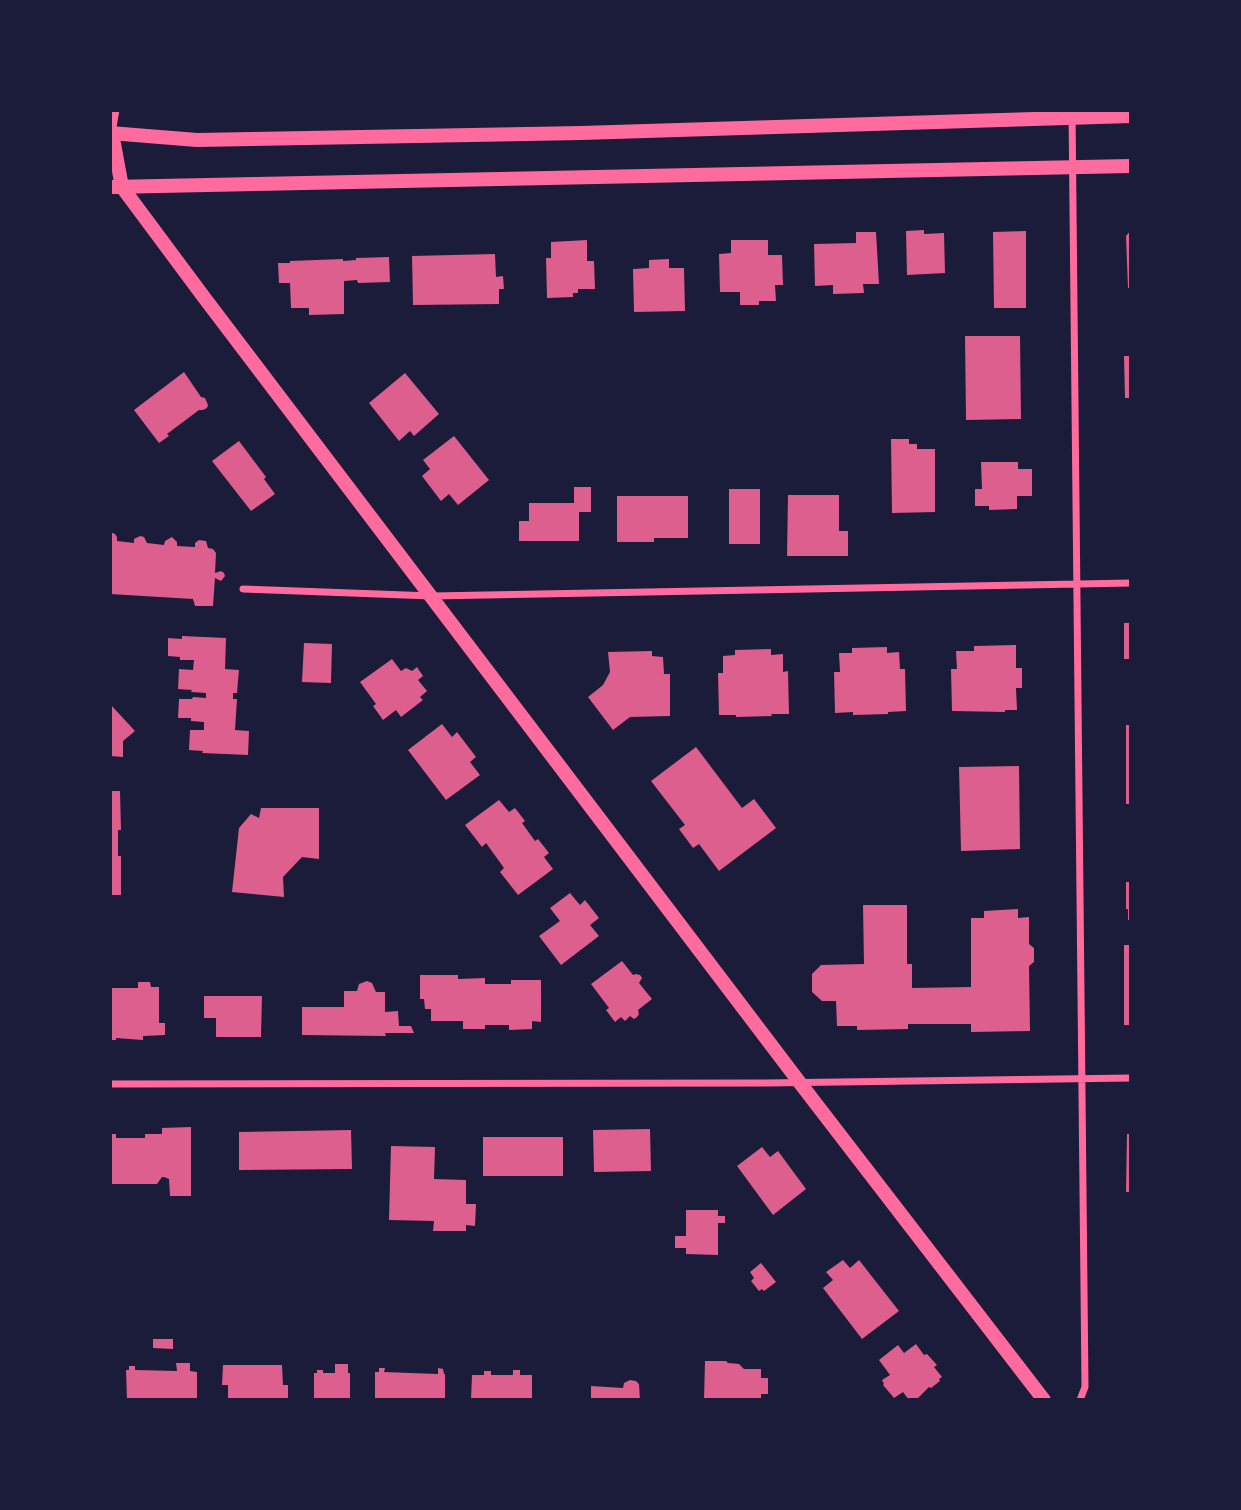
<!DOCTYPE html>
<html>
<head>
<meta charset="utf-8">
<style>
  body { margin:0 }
  #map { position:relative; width:1241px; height:1510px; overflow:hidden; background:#1b1b3a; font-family:"Asap Condensed",sans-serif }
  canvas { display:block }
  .frame { position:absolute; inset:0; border:112px solid #1b1b3a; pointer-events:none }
</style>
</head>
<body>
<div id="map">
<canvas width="1241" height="1510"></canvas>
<div class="frame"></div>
</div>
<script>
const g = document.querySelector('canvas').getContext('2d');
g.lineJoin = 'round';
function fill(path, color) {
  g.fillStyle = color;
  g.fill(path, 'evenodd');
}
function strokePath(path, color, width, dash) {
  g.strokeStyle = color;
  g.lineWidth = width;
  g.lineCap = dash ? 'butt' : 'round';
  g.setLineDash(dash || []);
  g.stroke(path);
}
const building = new Path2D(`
  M 924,230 L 924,234 L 944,233 L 945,273 L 907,275 L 906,231 Z
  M 1131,230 L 1131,288 L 1128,288 L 1126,236 Z
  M 1026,231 L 1026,308 L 994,308 L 993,232 Z
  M 856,232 L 876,232 L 879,284 L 863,284 L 864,293 L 833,294 L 833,285 L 815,286 L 814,244 L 856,243 Z
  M 587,240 L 587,261 L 594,261 L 595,289 L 578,289 L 578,293 L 573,293 L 573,297 L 547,298 L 546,258 L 551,258 L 551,242 Z
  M 731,240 L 768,240 L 768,255 L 782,255 L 783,285 L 775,285 L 776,301 L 759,301 L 759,305 L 740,305 L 740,292 L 720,292 L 719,254 L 731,253 Z
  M 495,254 L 496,277 L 503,276 L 504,289 L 499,289 L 499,304 L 413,305 L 412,256 Z
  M 389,257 L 390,282 L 358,283 L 357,280 L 344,281 L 344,314 L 309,315 L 309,308 L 291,308 L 290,283 L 279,283 L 278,263 L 290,263 L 290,261 L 343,259 L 343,261 L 356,260 L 356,258 Z
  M 669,259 L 669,268 L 684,268 L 685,311 L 634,312 L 633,269 L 649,268 L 649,260 Z
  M 965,336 L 1020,336 L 1021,419 L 966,420 Z
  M 1124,356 L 1131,356 L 1131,398 L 1125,398 Z
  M 184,372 L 201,397 L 205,398 L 208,405 L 207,408 L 203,410 L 199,410 L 167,434 L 169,436 L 159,443 L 134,410 Z
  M 405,373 L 439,414 L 414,436 L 410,431 L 399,441 L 369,403 Z
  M 454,436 L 489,480 L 458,505 L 449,494 L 441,501 L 422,476 L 430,469 L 423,460 Z
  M 891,439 L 909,439 L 909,444 L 917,444 L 917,449 L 935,449 L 935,512 L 892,513 Z
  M 239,441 L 266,477 L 264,479 L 275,494 L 251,511 L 212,461 Z
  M 981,462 L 1018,462 L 1018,469 L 1032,469 L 1032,496 L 1017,496 L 1017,509 L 989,510 L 989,506 L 975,506 L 975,489 L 982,489 Z
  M 574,487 L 591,487 L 591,512 L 579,512 L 579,541 L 519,541 L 519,521 L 529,521 L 529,503 L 574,503 Z
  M 729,489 L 760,489 L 760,544 L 729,544 Z
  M 788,495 L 839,495 L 839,531 L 848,531 L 848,556 L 787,556 Z
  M 617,496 L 688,496 L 688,538 L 654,538 L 654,542 L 617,542 Z
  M 110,532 L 115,534 L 117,537 L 117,541 L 134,543 L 134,539 L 140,536 L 144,537 L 147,543 L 164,545 L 165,541 L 172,537 L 177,542 L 177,546 L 195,547 L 195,543 L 199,540 L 206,541 L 208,548 L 213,549 L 216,553 L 215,573 L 221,571 L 224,573 L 225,576 L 221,581 L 215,578 L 213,606 L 195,606 L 193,599 L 110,594 Z
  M 1124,623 L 1131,623 L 1131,659 L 1124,659 Z
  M 182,636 L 226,638 L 225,669 L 239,670 L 237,693 L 233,693 L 233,699 L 237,699 L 235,730 L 249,731 L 248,755 L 202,753 L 203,751 L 189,750 L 190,730 L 204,730 L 204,722 L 191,721 L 191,718 L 178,718 L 179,699 L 192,699 L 193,697 L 206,698 L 206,693 L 191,692 L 192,690 L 178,689 L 179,669 L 193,670 L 194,660 L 180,660 L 180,657 L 168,656 L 168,638 L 182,639 Z
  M 304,643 L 332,644 L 331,683 L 302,682 Z
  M 1016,645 L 1016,668 L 1022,668 L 1022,688 L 1016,688 L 1017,710 L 1005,710 L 1005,712 L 952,711 L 951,669 L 957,669 L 956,651 L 974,651 L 974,646 Z
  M 887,647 L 887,653 L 899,652 L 900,669 L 905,669 L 906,711 L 888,712 L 888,714 L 853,715 L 853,712 L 835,713 L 834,672 L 840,672 L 839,653 L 852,653 L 852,648 Z
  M 771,649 L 771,655 L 783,654 L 783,672 L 788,671 L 789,714 L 771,714 L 772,716 L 736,717 L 736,715 L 719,715 L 718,673 L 723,673 L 723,656 L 735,655 L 735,650 Z
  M 652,651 L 652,656 L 663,657 L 664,674 L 670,674 L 670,716 L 630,717 L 613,730 L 588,697 L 603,685 L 610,672 L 608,652 Z
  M 392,659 L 401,671 L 406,668 L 412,671 L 417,667 L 423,676 L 418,680 L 427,691 L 420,697 L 423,700 L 401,717 L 396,710 L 383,720 L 373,706 L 376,704 L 360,682 Z
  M 110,704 L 135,731 L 123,741 L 123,757 L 110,756 Z
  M 442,724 L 452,737 L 457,732 L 476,757 L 470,762 L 480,775 L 446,800 L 408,750 Z
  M 1126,725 L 1131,725 L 1131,804 L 1126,804 Z
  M 696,747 L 742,808 L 754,799 L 776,828 L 719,871 L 699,844 L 693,848 L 679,829 L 685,825 L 651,781 Z
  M 1019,766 L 1020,849 L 961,851 L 959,767 Z
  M 110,791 L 120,791 L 121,830 L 118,830 L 118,856 L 121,856 L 121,895 L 110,895 Z
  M 499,800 L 509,812 L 515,808 L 525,821 L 522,823 L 535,841 L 538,839 L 549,853 L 544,857 L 553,869 L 518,895 L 500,872 L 504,868 L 486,843 L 482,847 L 465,825 Z
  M 261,808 L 319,808 L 319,859 L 302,857 L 283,877 L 284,897 L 232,892 L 239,828 L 251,814 L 259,818 Z
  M 1126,882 L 1131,882 L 1131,920 L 1128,920 L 1128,909 L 1126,909 Z
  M 570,893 L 580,905 L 585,900 L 599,918 L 590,925 L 599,936 L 561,965 L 539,936 L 560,921 L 550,908 Z
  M 863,905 L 907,905 L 907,964 L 912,964 L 912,988 L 971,987 L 971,918 L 984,918 L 984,911 L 1018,909 L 1018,918 L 1029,917 L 1029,944 L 1034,948 L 1034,962 L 1029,966 L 1030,1031 L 971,1032 L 971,1024 L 908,1024 L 908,1029 L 857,1030 L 857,1026 L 837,1026 L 836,1001 L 822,1001 L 812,992 L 812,974 L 821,965 L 864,964 Z
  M 1124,945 L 1131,945 L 1131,1025 L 1124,1025 Z
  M 622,961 L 633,975 L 636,974 L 640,975 L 642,978 L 639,983 L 652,999 L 638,1010 L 639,1014 L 637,1017 L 634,1019 L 630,1016 L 625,1021 L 621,1017 L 615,1022 L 606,1010 L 609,1008 L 591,984 Z
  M 420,975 L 458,975 L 458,979 L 485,978 L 485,984 L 511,984 L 511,980 L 541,980 L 541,1022 L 532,1021 L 532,1029 L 509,1030 L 509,1025 L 485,1025 L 485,1029 L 463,1029 L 463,1021 L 431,1021 L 431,1009 L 425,1009 L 424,999 L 420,999 Z
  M 367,981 L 372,983 L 376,992 L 385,992 L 385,1012 L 398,1011 L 399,1026 L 411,1026 L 414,1033 L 385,1033 L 386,1036 L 302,1035 L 302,1007 L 344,1007 L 344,991 L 357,991 L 359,984 Z
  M 138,982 L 150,982 L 151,987 L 159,987 L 159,1023 L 165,1023 L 165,1035 L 143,1036 L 143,1040 L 116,1038 L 116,1040 L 110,1040 L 110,988 L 138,988 Z
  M 204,996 L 262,996 L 261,1037 L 216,1037 L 216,1018 L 204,1018 Z
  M 191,1127 L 191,1196 L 170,1196 L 169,1179 L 164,1177 L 162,1177 L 157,1184 L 110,1184 L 110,1134 L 116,1134 L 116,1138 L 145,1138 L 145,1134 L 162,1134 L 162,1128 Z
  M 650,1129 L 651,1171 L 594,1172 L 593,1130 Z
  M 351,1130 L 352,1169 L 239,1170 L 239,1132 Z
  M 1127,1134 L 1131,1134 L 1131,1192 L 1126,1192 Z
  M 483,1137 L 563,1137 L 563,1176 L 483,1176 Z
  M 391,1146 L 435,1147 L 434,1179 L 466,1180 L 466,1204 L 476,1204 L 475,1226 L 466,1225 L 466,1231 L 433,1231 L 434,1221 L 389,1220 Z
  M 762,1147 L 770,1157 L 778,1151 L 806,1189 L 773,1215 L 737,1166 Z
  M 686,1210 L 718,1210 L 718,1216 L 725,1216 L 725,1223 L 718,1223 L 718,1255 L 686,1254 L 686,1248 L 675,1248 L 675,1236 L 686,1236 Z
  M 843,1260 L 850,1268 L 859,1260 L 899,1311 L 862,1339 L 823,1288 L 833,1280 L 826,1272 Z
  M 761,1263 L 776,1282 L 764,1291 L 762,1289 L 759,1291 L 751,1281 L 754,1278 L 750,1272 Z
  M 153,1339 L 173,1339 L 173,1349 L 153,1348 Z
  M 916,1344 L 924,1355 L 927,1354 L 937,1365 L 934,1367 L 942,1377 L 939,1379 L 940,1381 L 931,1388 L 929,1387 L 916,1400 L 909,1400 L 903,1392 L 894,1398 L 883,1385 L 884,1384 L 882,1380 L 890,1375 L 879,1360 L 898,1345 L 904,1353 Z
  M 705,1361 L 726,1361 L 728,1363 L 739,1364 L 744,1369 L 761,1369 L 761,1378 L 768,1378 L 768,1394 L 761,1394 L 761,1400 L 704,1400 Z
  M 176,1363 L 190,1363 L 190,1371 L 197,1372 L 197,1400 L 127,1400 L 126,1370 L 129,1370 L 129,1366 L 135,1366 L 135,1370 L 177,1371 Z
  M 335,1364 L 348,1364 L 348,1373 L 350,1373 L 350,1400 L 314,1400 L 314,1373 L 317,1373 L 317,1370 L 323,1370 L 323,1373 L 335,1373 Z
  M 223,1365 L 282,1365 L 283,1385 L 288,1385 L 288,1400 L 228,1400 L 228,1385 L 222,1385 Z
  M 379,1368 L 385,1368 L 384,1372 L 410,1373 L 438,1374 L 438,1368 L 443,1369 L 444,1374 L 445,1374 L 445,1400 L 375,1400 L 375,1372 L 379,1372 Z
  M 513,1370 L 520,1370 L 520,1375 L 532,1375 L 532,1400 L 471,1400 L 472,1375 L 484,1375 L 484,1371 L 491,1371 L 491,1375 L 513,1375 Z
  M 630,1380 L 636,1381 L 639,1384 L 640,1400 L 591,1400 L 591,1386 L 623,1388 L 624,1383 Z`);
const minor = new Path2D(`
  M 1072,110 L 1085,1387 L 1080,1400
  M 112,133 L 116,110
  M 243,589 L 432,596 L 1131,583
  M 110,1084 L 766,1083 L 1131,1078`);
const secondary = new Path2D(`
  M 110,133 L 197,140 L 581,133 L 1131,116
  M 112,133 L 122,187 L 203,296 L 800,1083 L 1044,1400
  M 110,187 L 1131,166`);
fill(building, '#dd5f8e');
strokePath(minor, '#ff6b9d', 7);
strokePath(secondary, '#ff6b9d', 14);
</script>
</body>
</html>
